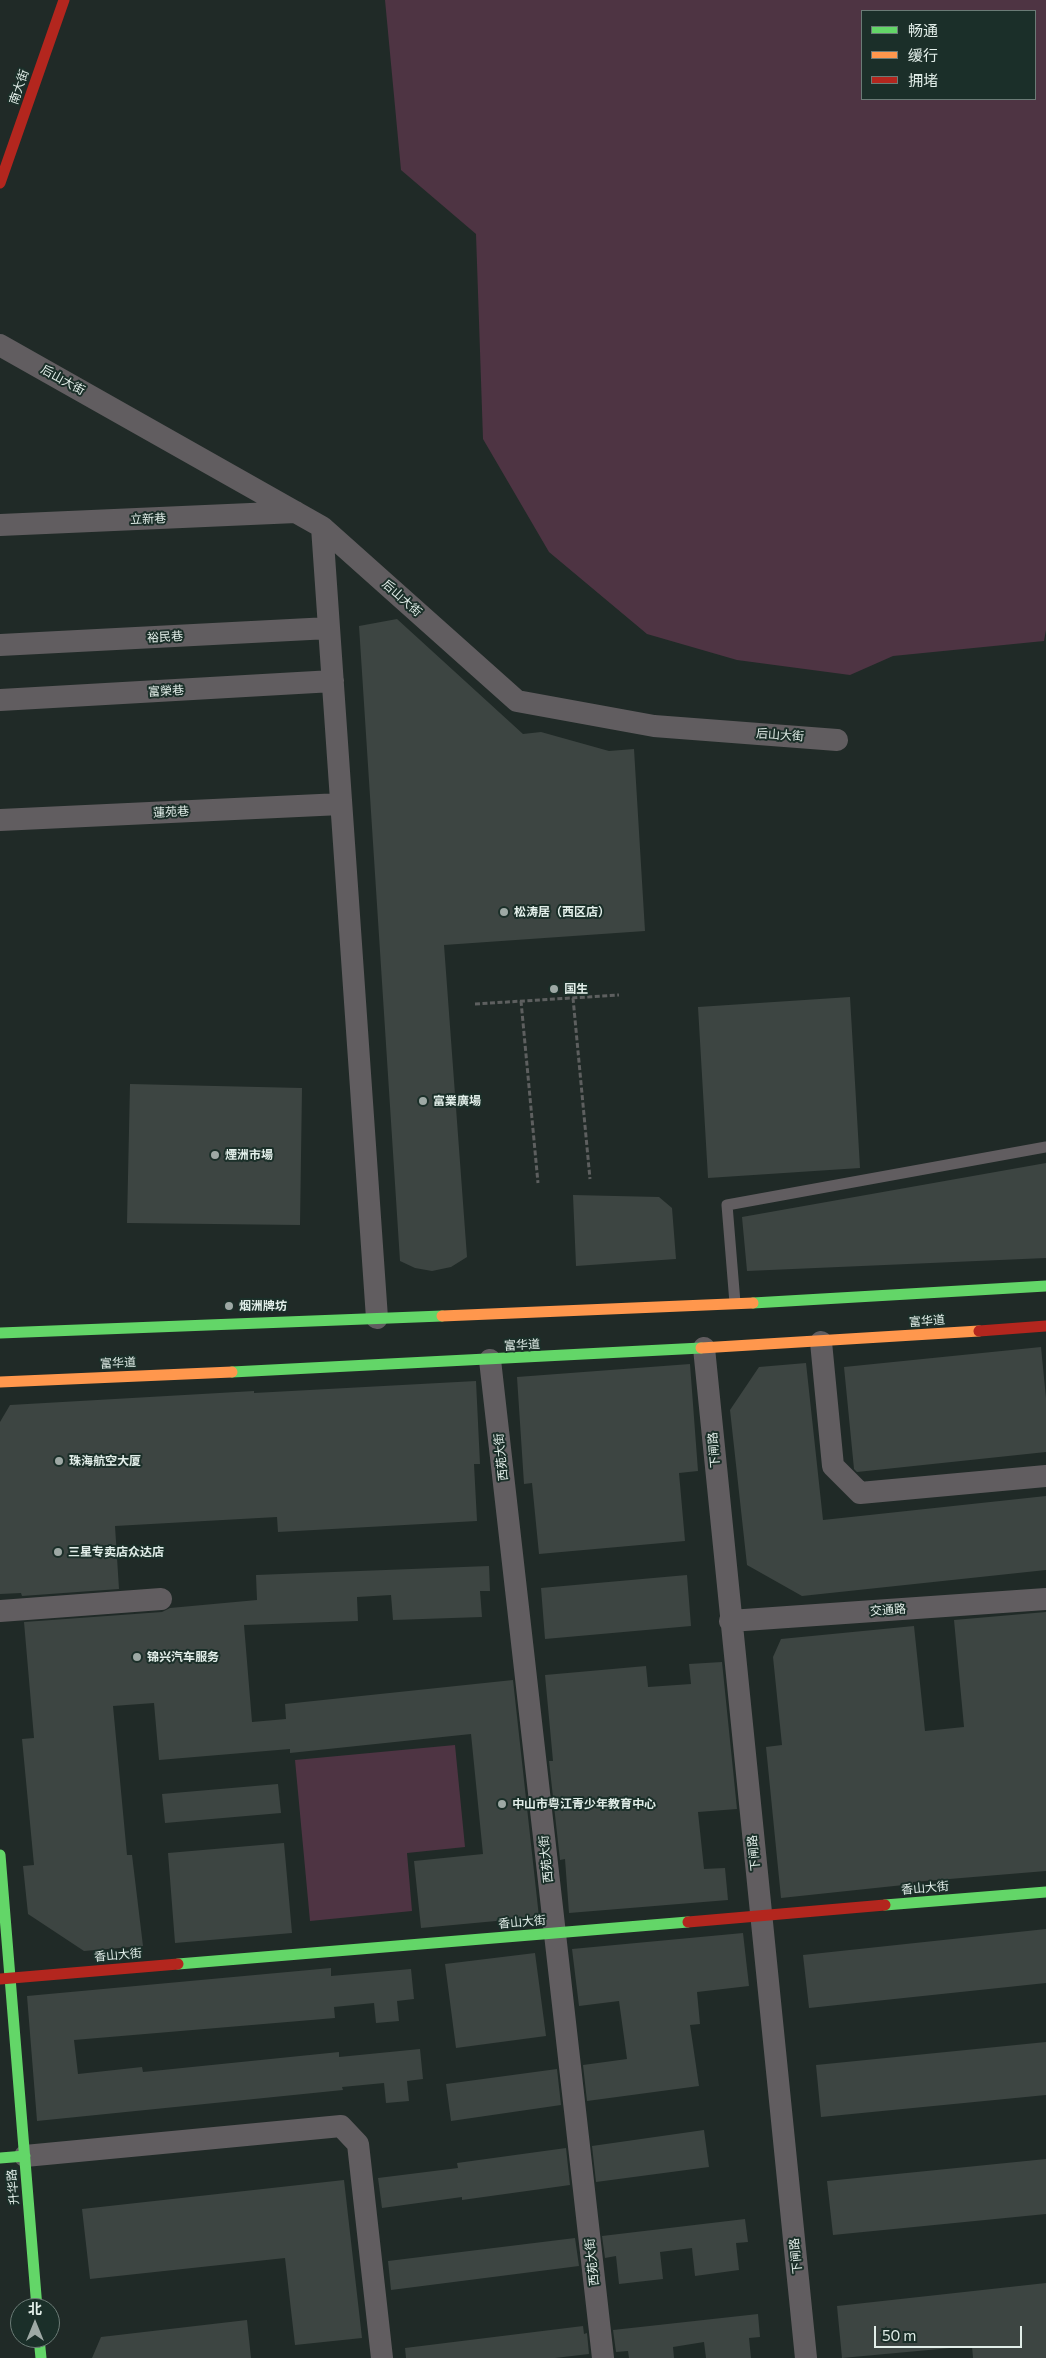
<!DOCTYPE html>
<html>
<head>
<meta charset="utf-8">
<style>
  body { margin:0 }
  #map { position:relative; width:1046px; height:2358px; overflow:hidden; background:#202a27; font-family:Commissioner,"Noto Sans SC",sans-serif }
  canvas { display:block }
  .legend { position:absolute; left:861px; top:10px; width:175px; height:90px; box-sizing:border-box; background:#1b2f29; border:1px solid #6b7b76; margin:0; padding:6px 9px; list-style:none; font-size:15px; color:#e2eee9 }
  .legend li { display:flex; align-items:center; gap:10px; height:25px }
  .legend b { width:25px; border:1px solid #6b7b76 }
  .north { position:absolute; left:10px; top:2298px; width:50px; height:50px; box-sizing:border-box; background:#1b2f29; border:1px solid #6b7b76; border-radius:50%; rotate:0deg; font-size:14px; font-weight:700; line-height:20px; text-align:center; color:#e2eee9 }
  .north::after { content:''; display:block; margin:auto; width:18px; height:22px; background:#9ea9a5; clip-path:polygon(50% 0,100% 100%,50% 72%,0 100%) }
  .scale { position:absolute; left:874px; top:2326px; width:148px; height:22px; box-sizing:border-box; border:2px solid #e2eee9; border-top:0; padding-left:6px; font-size:15px; line-height:18px; white-space:nowrap; color:#e2eee9; -webkit-text-stroke:4px #1b2f29; paint-order:stroke }
</style>
</head>
<body>
<div id="map">
<canvas width="1046" height="2358"></canvas>
<ul class="legend">
<li><b style="height:6px;background:#63d668"></b>畅通</li>
<li><b style="height:6px;background:#ff974d"></b>缓行</li>
<li><b style="height:6px;background:#b3261e"></b>拥堵</li>
</ul>
<div class="north">北</div>
<div class="scale">50 m</div>
</div>
<script>
const g = document.querySelector('canvas').getContext('2d');
g.lineJoin = 'round';
function fill(path, color) {
  g.fillStyle = color;
  g.fill(path, 'evenodd');
}
function strokePath(path, color, width, dash) {
  g.strokeStyle = color;
  g.lineWidth = width;
  g.lineCap = dash ? 'butt' : 'round';
  g.setLineDash(dash || []);
  g.stroke(path);
}
function write(font, color, halo, rows, align = 'center') {
  g.font = font + ' Commissioner,"Noto Sans SC",sans-serif';
  g.lineWidth = 4;
  g.setLineDash([]);
  g.textBaseline = 'middle';
  g.strokeStyle = halo;
  g.fillStyle = color;
  for (const [text, x, y, turn = 0] of rows) {
    g.save();
    g.translate(x, y);
    g.rotate((+turn || 0) * Math.PI / 180);
    g.textAlign = isNaN(turn) ? turn : align;
    if (halo) g.strokeText(text, 0, 0);
    g.fillText(text, 0, 0);
    g.restore();
  }
}
const green = new Path2D(`
  M 385,0 L 1046,0 L 1046,630 L 1044,641 L 893,656 L 850,675 L 737,660 L 647,634 L 549,552 L 483,439 L 476,234 L 401,170 ZM 862,11 L 1035,11 L 1035,99 L 862,99 Z
  M 455,1745 L 465,1847 L 407,1853 L 412,1911 L 310,1921 L 295,1760 Z`);
const building = new Path2D(`
  M 397,619 L 523,734 L 541,732 L 609,751 L 634,749 L 645,931 L 444,945 L 467,1257 L 451,1267 L 432,1271 L 415,1268 L 400,1261 L 359,626 Z
  M 850,997 L 860,1168 L 708,1178 L 698,1007 Z
  M 130,1084 L 302,1088 L 300,1225 L 127,1223 Z
  M 1046,1163 L 1046,1258 L 747,1271 L 742,1217 Z
  M 573,1195 L 659,1197 L 672,1208 L 676,1259 L 576,1266 Z
  M 1041,1347 L 1046,1398 L 1046,1452 L 857,1472 L 854,1469 L 844,1367 Z
  M 806,1363 L 823,1520 L 1046,1496 L 1046,1570 L 802,1596 L 747,1565 L 730,1410 L 759,1367 Z
  M 690,1364 L 698,1471 L 679,1473 L 685,1541 L 539,1554 L 532,1483 L 524,1484 L 517,1377 Z
  M 476,1381 L 480,1464 L 474,1464 L 477,1521 L 278,1532 L 277,1517 L 115,1526 L 119,1589 L 22,1596 L 21,1593 L 0,1594 L 0,1422 L 10,1405 L 254,1391 L 254,1393 Z
  M 489,1566 L 490,1591 L 480,1591 L 482,1617 L 393,1620 L 391,1595 L 357,1597 L 358,1621 L 244,1625 L 252,1722 L 286,1719 L 285,1704 L 513,1680 L 539,1917 L 421,1928 L 414,1861 L 483,1854 L 471,1734 L 290,1753 L 290,1749 L 159,1760 L 154,1703 L 113,1706 L 127,1855 L 132,1855 L 143,1946 L 84,1951 L 28,1914 L 23,1866 L 34,1865 L 22,1739 L 34,1738 L 24,1622 L 162,1612 L 170,1608 L 257,1600 L 256,1575 Z
  M 687,1575 L 691,1626 L 545,1639 L 541,1588 Z
  M 1046,1612 L 1046,1871 L 913,1882 L 913,1884 L 781,1898 L 766,1747 L 782,1745 L 773,1657 L 781,1639 L 914,1626 L 925,1731 L 964,1727 L 954,1620 Z
  M 722,1662 L 737,1809 L 698,1812 L 704,1869 L 725,1868 L 728,1900 L 569,1913 L 565,1859 L 560,1860 L 549,1761 L 553,1761 L 545,1675 L 646,1666 L 648,1687 L 691,1684 L 689,1664 Z
  M 278,1784 L 281,1813 L 165,1823 L 162,1794 Z
  M 284,1843 L 292,1933 L 175,1943 L 168,1853 Z
  M 1046,1929 L 1046,1983 L 809,2008 L 803,1955 Z
  M 743,1933 L 749,1986 L 697,1992 L 700,2024 L 690,2025 L 699,2086 L 587,2101 L 583,2065 L 627,2059 L 619,2001 L 579,2006 L 572,1949 Z
  M 535,1953 L 546,2036 L 456,2048 L 445,1964 Z
  M 331,1968 L 331,1976 L 411,1969 L 414,1999 L 397,2001 L 399,2021 L 376,2023 L 374,2003 L 334,2007 L 335,2018 L 74,2040 L 78,2074 L 142,2067 L 143,2072 L 339,2052 L 339,2057 L 420,2049 L 423,2079 L 407,2081 L 409,2101 L 386,2103 L 384,2083 L 342,2087 L 343,2090 L 37,2121 L 27,1996 Z
  M 1046,2042 L 1046,2095 L 821,2117 L 816,2065 Z
  M 557,2069 L 561,2105 L 451,2121 L 446,2084 Z
  M 704,2130 L 709,2167 L 596,2182 L 592,2146 Z
  M 566,2148 L 570,2185 L 462,2200 L 462,2197 L 382,2208 L 378,2178 L 458,2168 L 457,2163 Z
  M 1046,2159 L 1046,2214 L 833,2235 L 827,2181 Z
  M 344,2180 L 362,2338 L 295,2345 L 285,2258 L 90,2279 L 82,2209 Z
  M 745,2219 L 748,2242 L 736,2243 L 739,2270 L 695,2276 L 692,2248 L 660,2252 L 663,2279 L 619,2284 L 616,2256 L 605,2258 L 602,2236 Z
  M 575,2238 L 579,2266 L 391,2290 L 388,2261 Z
  M 1046,2283 L 1046,2358 L 973,2358 L 972,2346 L 842,2358 L 837,2306 Z
  M 758,2314 L 760,2337 L 749,2338 L 751,2358 L 706,2358 L 704,2342 L 673,2347 L 674,2358 L 629,2358 L 628,2351 L 616,2352 L 613,2330 Z
  M 247,2320 L 251,2358 L 92,2358 L 101,2337 Z
  M 583,2326 L 584,2334 L 587,2333 L 589,2354 L 555,2358 L 406,2358 L 405,2348 Z`);
const path = new Path2D(`
  M 573,998 L 590,1179
  M 521,1001 L 538,1183
  M 475,1004 L 619,995`);
const lane = new Path2D(`
  M 735,1303 L 727,1205 L 1046,1147`);
const street = new Path2D(`
  M 0,345 L 322,527 L 517,701 L 654,726 L 837,740
  M 0,525 L 296,512
  M 322,527 L 377,1318
  M 0,645 L 329,628
  M 0,700 L 333,681
  M 0,820 L 341,804
  M 821,1342 L 833,1466 L 860,1493 L 1046,1476
  M 704,1348 L 806,2358
  M 490,1360 L 603,2358
  M 0,1611 L 161,1599
  M 730,1621 L 1046,1599
  M 25,2156 L 341,2126 L 358,2144 L 382,2358`);
const fast = new Path2D(`
  M 753,1303 L 1046,1286
  M 0,1333 L 442,1316
  M 232,1372 L 701,1348
  M 0,1855 L 37,2308
  M 885,1905 L 1046,1892
  M 178,1964 L 688,1922
  M 0,2158 L 25,2156
  M 39,2338 L 41,2358`);
const slow = new Path2D(`
  M 442,1316 L 753,1303
  M 701,1348 L 979,1331
  M 0,1382 L 232,1372`);
const jam = new Path2D(`
  M 0,183 L 64,0
  M 979,1331 L 1046,1326
  M 688,1922 L 885,1905
  M 0,1979 L 178,1964`);
const markers = [
  [504,912,5,"#9ea9a5"],
  [554,989,5,"#9ea9a5"],
  [423,1101,5,"#9ea9a5"],
  [215,1155,5,"#9ea9a5"],
  [229,1306,5,"#9ea9a5"],
  [59,1461,5,"#9ea9a5"],
  [58,1552,5,"#9ea9a5"],
  [137,1657,5,"#9ea9a5"],
  [502,1804,5,"#9ea9a5"]
];
const streetNames = [
  ["南大街",19,87,-71],
  ["后山大街",63,380,29],
  ["立新巷",148,519,-2],
  ["后山大街",402,598,42],
  ["裕民巷",165,637,-3],
  ["富榮巷",166,691,-3],
  ["后山大街",780,735,4],
  ["蓮苑巷",171,812,-3],
  ["富华道",927,1321,-4],
  ["富华道",522,1345,-3],
  ["富华道",118,1363,-3],
  ["下闸路",714,1450,-95],
  ["西苑大街",501,1457,-96],
  ["交通路",888,1610,-4],
  ["下闸路",754,1853,-96],
  ["西苑大街",546,1859,-96],
  ["香山大街",925,1888,-5],
  ["香山大街",522,1922,-5],
  ["香山大街",118,1955,-5],
  ["升华路",13,2187,-95],
  ["下闸路",796,2256,-96],
  ["西苑大街",592,2262,-96]
];
const poiNames = [
  ["松涛居（西区店）",514,912],
  ["国生",564,989],
  ["富業廣場",433,1101],
  ["煙洲市場",225,1155],
  ["烟洲牌坊",239,1306],
  ["珠海航空大厦",69,1461],
  ["三星专卖店众达店",68,1552],
  ["锦兴汽车服务",147,1657],
  ["中山市粤江青少年教育中心",512,1804]
];
fill(green, '#4e3443');
fill(building, '#3d4542');
strokePath(path, '#5d5f5f', 3, [5, 2.5]);
strokePath(lane, '#615d60', 11);
strokePath(street, '#615d60', 22);
strokePath(fast, '#63d668', 11);
strokePath(slow, '#ff974d', 11);
strokePath(jam, '#b3261e', 11);
for (const [x, y, r, color] of markers) {
  const dot = new Path2D();
  dot.arc(x, y, r, 0, 2 * Math.PI);
  g.fillStyle = color;
  g.fill(dot);
  strokePath(dot, '#1b2f29', 2);
}
write('12px', '#e2eee9', '#1b2f29', streetNames);
write('bold 12px', '#e2eee9', '#1b2f29', poiNames, 'left');
</script>
</body>
</html>
